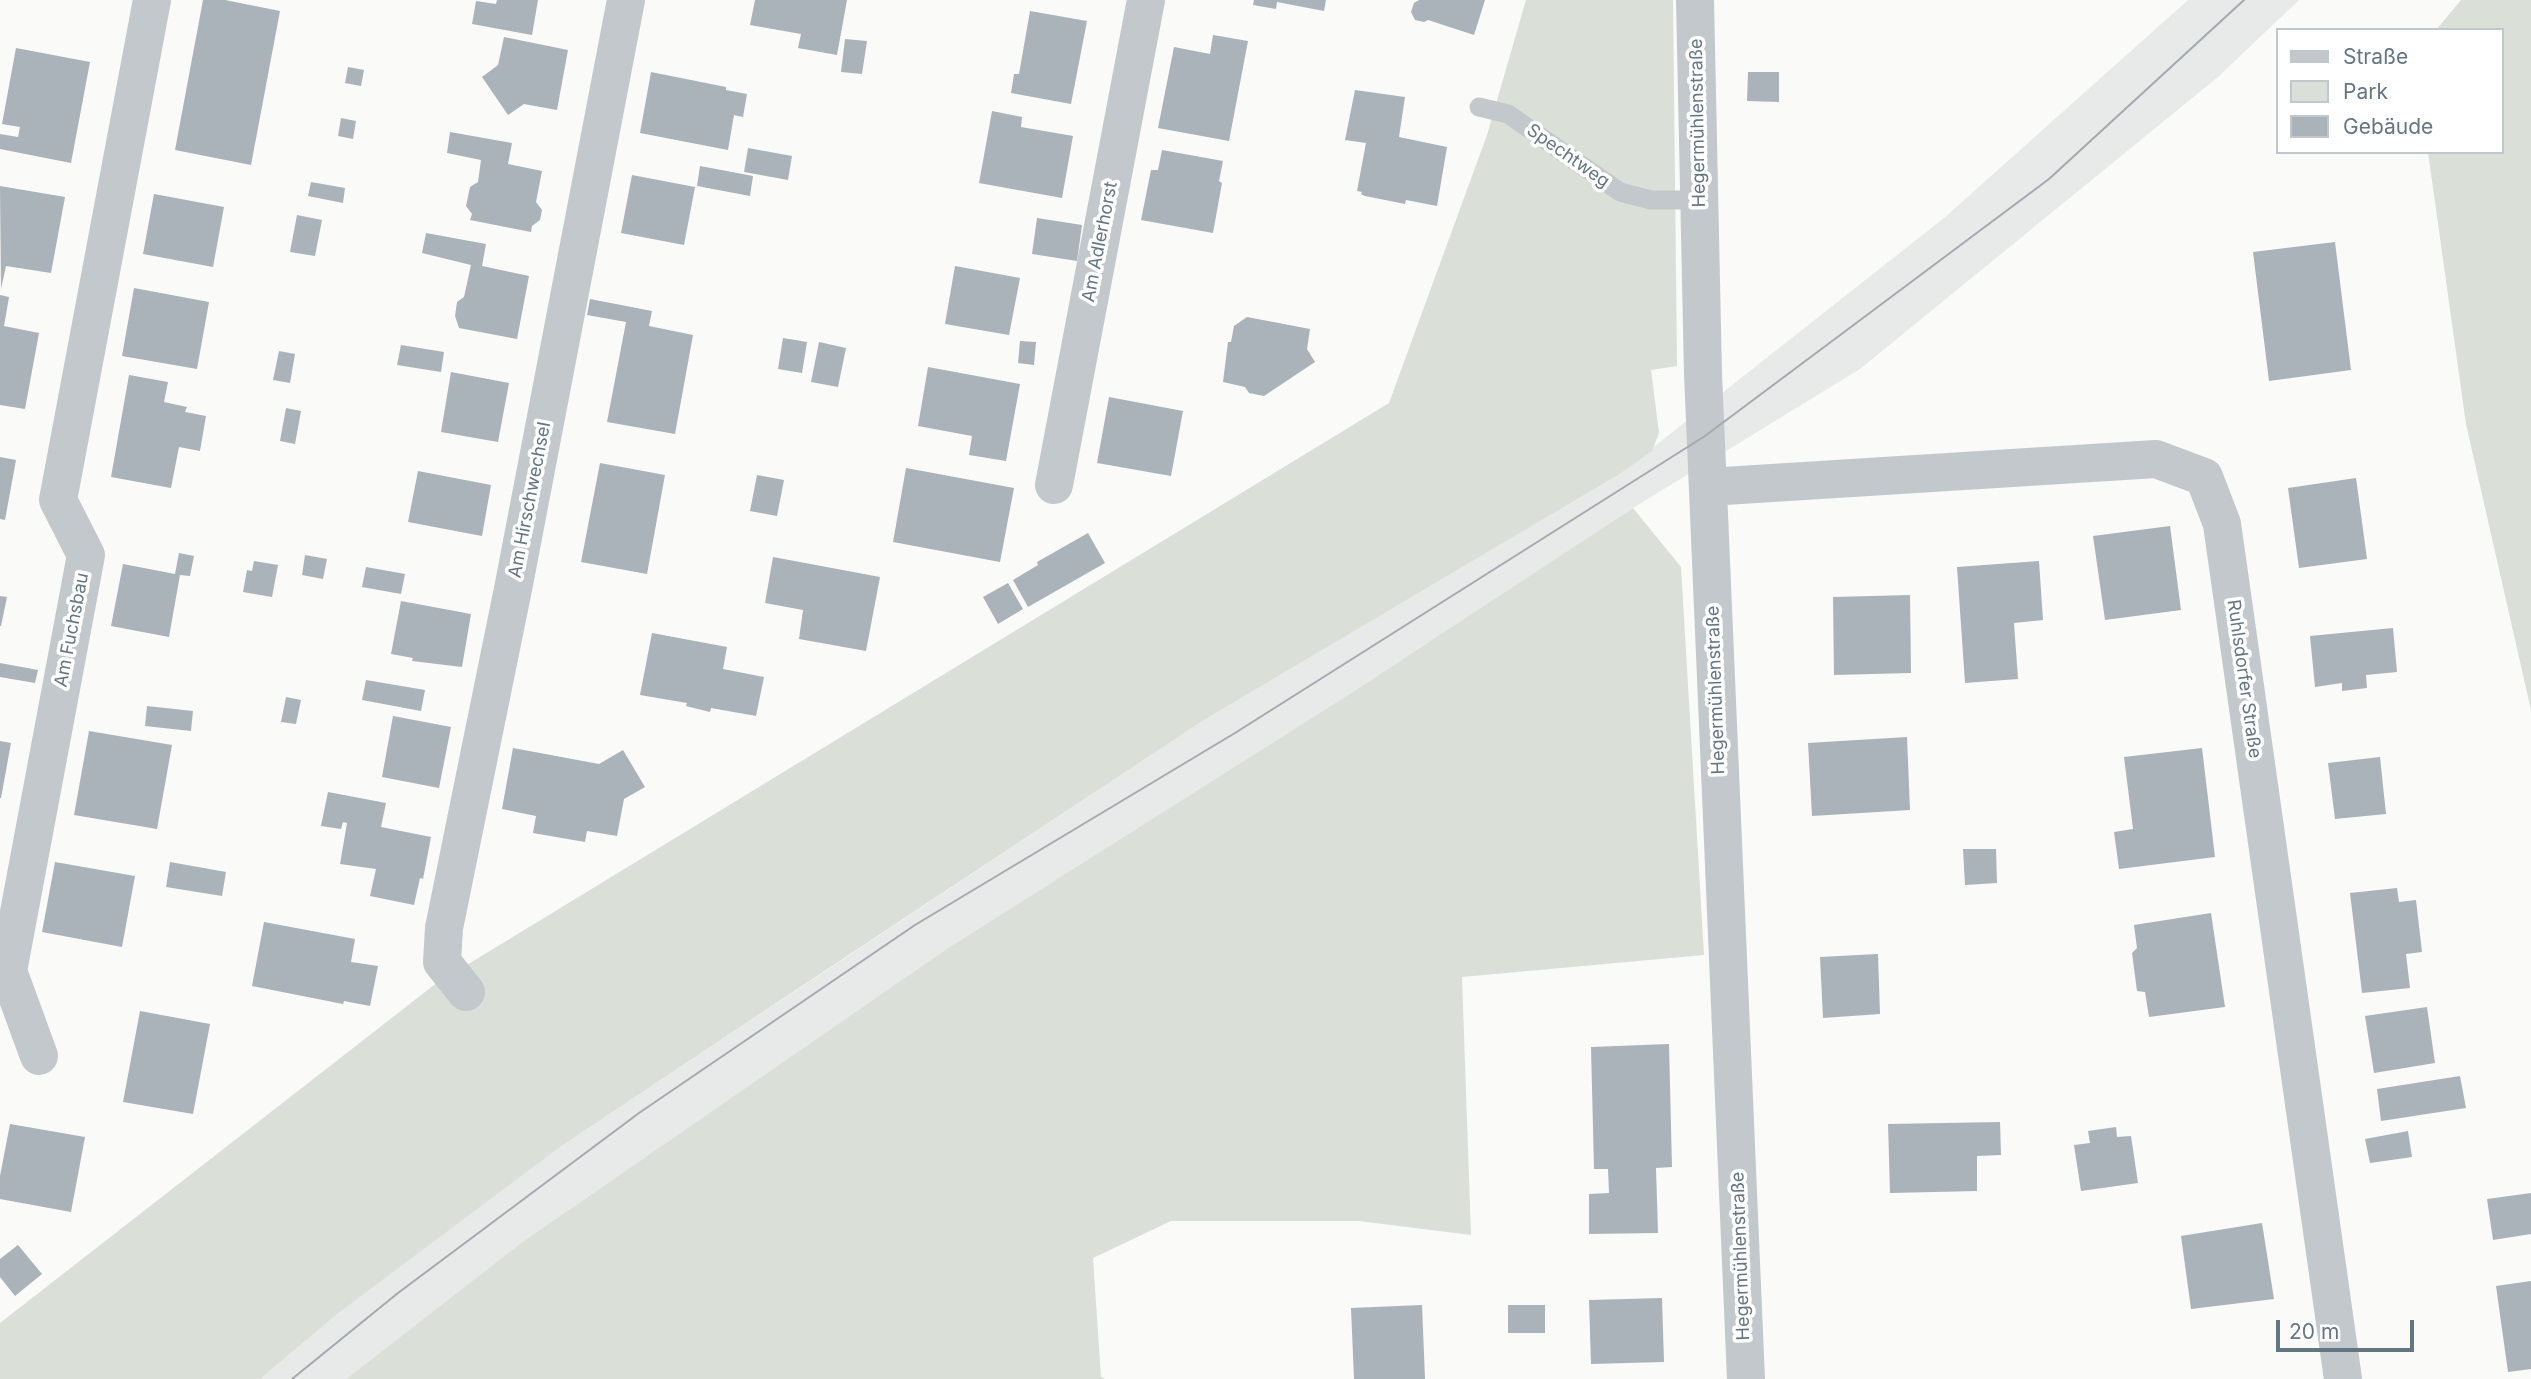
<!DOCTYPE html>
<html>
<head>
<meta charset="utf-8">
<style>
  body { margin:0 }
  #map { position:relative; width:2531px; height:1379px; overflow:hidden; background:#fafaf8; font-family:Inter,sans-serif }
  canvas { display:block }
  .legend { position:absolute; left:2276px; top:28px; width:228px; height:126px; box-sizing:border-box; background:#fff; border:2px solid #c1c8cd; margin:0; padding:9px 12px; list-style:none; font-size:21px; color:#657683 }
  .legend li { display:flex; align-items:center; gap:14px; height:35px }
  .legend b { width:35px; border:2px solid #c1c8cd }
  .scale { position:absolute; left:2276px; top:1320px; width:138px; height:32px; box-sizing:border-box; border:4px solid #657683; border-top:0; padding-left:9px; font-size:21px; line-height:24px; white-space:nowrap; color:#657683; -webkit-text-stroke:5px #fff; paint-order:stroke }
</style>
</head>
<body>
<div id="map">
<canvas width="2531" height="1379"></canvas>
<ul class="legend">
<li><b style="height:9px;background:#c3c8cc"></b>Straße</li>
<li><b style="height:19px;background:#dadfd7"></b>Park</li>
<li><b style="height:19px;background:#aab3b9"></b>Gebäude</li>
</ul>
<div class="scale">20 m</div>
</div>
<script>
const g = document.querySelector('canvas').getContext('2d');
g.lineJoin = 'round';
function fill(path, color) {
  g.fillStyle = color;
  g.fill(path, 'evenodd');
}
function strokePath(path, color, width, dash) {
  g.strokeStyle = color;
  g.lineWidth = width;
  g.lineCap = dash ? 'butt' : 'round';
  g.setLineDash(dash || []);
  g.stroke(path);
}
function write(font, color, halo, rows, align = 'center') {
  g.font = font + ' Inter,sans-serif';
  g.lineWidth = 7;
  g.setLineDash([]);
  g.textBaseline = 'middle';
  g.strokeStyle = halo;
  g.fillStyle = color;
  for (const [text, x, y, turn = 0] of rows) {
    g.save();
    g.translate(x, y);
    g.rotate((+turn || 0) * Math.PI / 180);
    g.textAlign = isNaN(turn) ? turn : align;
    if (halo) g.strokeText(text, 0, 0);
    g.fillText(text, 0, 0);
    g.restore();
  }
}
const built = new Path2D(`
  M 2188,0 L 2299,0 L 2218,77 L 1860,369 L 1633,508 L 1348,695 L 948,948 L 521,1243 L 346,1379 L 260,1379 L 336,1315 L 563,1145 L 1204,720 L 1618,475 L 1944,218 Z`);
const green = new Path2D(`
  M 1526,0 L 1673,0 L 1677,366 L 1651,370 L 1659,433 L 1652,451 L 1618,475 L 1204,720 L 829,968 L 563,1145 L 336,1315 L 260,1379 L 0,1379 L 0,1323 L 434,985 L 1389,403 L 1487,135 Z
  M 2461,0 L 2531,0 L 2531,710 L 2466,424 L 2428,152 L 2501,152 L 2501,30 L 2436,30 Z
  M 1633,508 L 1681,567 L 1704,955 L 1462,977 L 1471,1235 L 1359,1221 L 1171,1221 L 1093,1258 L 1101,1377 L 1105,1379 L 346,1379 L 521,1243 L 948,948 L 1348,695 Z`);
const building = new Path2D(`
  M 203,0 L 225,0 L 280,11 L 251,165 L 175,150 Z
  M 497,0 L 538,0 L 532,35 L 472,24 L 476,1 L 496,4 Z
  M 755,0 L 847,0 L 837,55 L 798,48 L 801,34 L 750,25 Z
  M 1254,0 L 1326,0 L 1324,11 L 1277,2 L 1276,9 L 1253,5 Z
  M 1419,0 L 1485,0 L 1474,35 L 1428,20 L 1424,22 L 1415,20 L 1411,12 L 1414,3 Z
  M 1030,11 L 1087,21 L 1071,104 L 1011,93 L 1014,74 L 1019,74 Z
  M 1213,35 L 1248,41 L 1229,141 L 1158,128 L 1174,47 L 1210,54 Z
  M 504,37 L 568,50 L 557,110 L 524,104 L 508,115 L 482,77 L 498,65 Z
  M 845,39 L 867,41 L 862,74 L 841,72 Z
  M 16,48 L 90,62 L 71,163 L 0,149 L 0,134 L 18,137 L 20,127 L 2,124 Z
  M 348,67 L 364,70 L 361,86 L 345,83 Z
  M 651,72 L 726,87 L 726,90 L 747,94 L 743,117 L 734,115 L 728,150 L 640,133 Z
  M 1748,72 L 1779,72 L 1779,102 L 1747,101 Z
  M 1355,90 L 1405,97 L 1399,137 L 1447,147 L 1437,206 L 1406,200 L 1405,204 L 1365,196 L 1361,194 L 1362,192 L 1357,191 L 1366,143 L 1345,140 Z
  M 992,111 L 1022,117 L 1021,127 L 1073,136 L 1062,198 L 979,183 Z
  M 341,118 L 356,121 L 353,139 L 338,136 Z
  M 450,132 L 512,143 L 508,164 L 542,171 L 536,202 L 542,210 L 540,220 L 532,226 L 531,232 L 470,220 L 472,214 L 466,206 L 470,187 L 478,182 L 481,160 L 447,153 Z
  M 748,148 L 792,156 L 788,180 L 744,172 Z
  M 1162,150 L 1223,161 L 1219,181 L 1222,183 L 1213,233 L 1141,220 L 1151,170 L 1158,170 Z
  M 700,166 L 753,176 L 750,196 L 697,186 Z
  M 632,175 L 695,187 L 684,245 L 621,233 Z
  M 311,182 L 345,188 L 343,203 L 308,196 Z
  M 0,186 L 65,197 L 51,273 L 6,266 L 1,289 Z
  M 154,194 L 224,207 L 213,267 L 143,254 Z
  M 297,215 L 322,220 L 315,256 L 290,252 Z
  M 1037,218 L 1082,225 L 1077,261 L 1032,254 Z
  M 426,233 L 486,244 L 482,266 L 529,276 L 517,339 L 459,328 L 455,316 L 457,302 L 464,297 L 471,265 L 422,253 Z
  M 2335,242 L 2351,370 L 2269,381 L 2253,252 Z
  M 955,266 L 1020,278 L 1009,335 L 945,324 Z
  M 134,288 L 209,302 L 197,369 L 122,356 Z
  M 0,295 L 9,297 L 4,326 L 39,333 L 25,409 L 0,405 Z
  M 590,299 L 652,311 L 649,326 L 693,335 L 675,434 L 607,422 L 626,322 L 587,315 Z
  M 1247,317 L 1310,329 L 1307,349 L 1315,362 L 1264,396 L 1249,393 L 1245,387 L 1223,382 L 1228,342 L 1231,342 L 1234,326 Z
  M 783,338 L 807,342 L 802,373 L 778,369 Z
  M 1020,341 L 1036,342 L 1034,365 L 1018,363 Z
  M 819,342 L 846,348 L 838,387 L 811,382 Z
  M 401,345 L 444,352 L 441,372 L 397,365 Z
  M 279,351 L 295,354 L 290,383 L 273,380 Z
  M 928,367 L 1020,384 L 1006,461 L 969,455 L 972,436 L 918,426 Z
  M 451,372 L 509,383 L 498,442 L 441,432 Z
  M 129,375 L 168,382 L 164,402 L 187,407 L 185,412 L 206,416 L 200,451 L 179,447 L 171,488 L 111,477 Z
  M 1109,397 L 1183,411 L 1171,476 L 1097,463 Z
  M 286,408 L 301,411 L 295,444 L 280,441 Z
  M 0,457 L 16,460 L 5,520 L 0,519 Z
  M 600,463 L 665,475 L 647,574 L 581,562 Z
  M 906,468 L 1014,488 L 1000,562 L 893,542 Z
  M 418,471 L 491,485 L 482,536 L 408,522 Z
  M 757,475 L 784,480 L 777,516 L 750,511 Z
  M 2356,478 L 2367,559 L 2299,568 L 2288,488 Z
  M 2170,526 L 2181,610 L 2105,620 L 2093,536 Z
  M 1088,533 L 1105,563 L 1028,607 L 1013,580 L 1038,565 L 1037,562 Z
  M 179,553 L 194,556 L 190,576 L 180,575 L 169,637 L 111,626 L 123,564 L 175,574 Z
  M 305,555 L 327,559 L 323,579 L 302,575 Z
  M 773,557 L 880,577 L 866,651 L 799,639 L 803,610 L 765,603 Z
  M 254,561 L 278,565 L 272,597 L 243,592 L 247,570 L 252,571 Z
  M 2039,561 L 2043,620 L 2014,623 L 2018,679 L 1965,683 L 1957,567 Z
  M 366,567 L 405,574 L 401,594 L 362,587 Z
  M 1008,583 L 1023,609 L 998,624 L 983,597 Z
  M 1910,595 L 1911,673 L 1834,675 L 1833,597 Z
  M 0,596 L 7,597 L 1,626 L 0,626 Z
  M 401,601 L 471,614 L 462,667 L 412,661 L 413,658 L 391,654 Z
  M 2393,628 L 2397,672 L 2366,675 L 2367,688 L 2342,691 L 2342,683 L 2315,687 L 2310,636 Z
  M 652,633 L 727,647 L 723,669 L 764,677 L 756,716 L 711,708 L 710,712 L 686,706 L 687,703 L 640,695 Z
  M 0,663 L 38,670 L 35,683 L 0,677 Z
  M 366,680 L 425,690 L 421,711 L 362,700 Z
  M 286,697 L 301,700 L 296,724 L 281,722 Z
  M 147,706 L 193,711 L 191,731 L 145,726 Z
  M 393,716 L 451,727 L 439,788 L 382,777 Z
  M 89,731 L 172,745 L 157,829 L 74,815 Z
  M 1907,737 L 1910,810 L 1812,816 L 1808,743 Z
  M 0,741 L 11,743 L 1,798 L 0,798 Z
  M 513,748 L 599,764 L 623,750 L 645,787 L 624,799 L 617,836 L 587,831 L 585,842 L 533,833 L 536,816 L 502,809 Z
  M 2202,748 L 2215,857 L 2119,869 L 2114,832 L 2133,829 L 2124,757 Z
  M 2380,757 L 2386,814 L 2335,819 L 2328,763 Z
  M 328,792 L 386,803 L 381,827 L 431,837 L 423,879 L 420,878 L 414,905 L 370,896 L 376,869 L 340,864 L 347,823 L 343,822 L 341,829 L 321,826 Z
  M 1963,849 L 1996,849 L 1997,883 L 1965,885 Z
  M 55,862 L 135,876 L 122,947 L 42,932 Z
  M 170,862 L 226,872 L 222,896 L 166,887 Z
  M 2397,888 L 2399,902 L 2416,900 L 2422,952 L 2406,954 L 2410,988 L 2362,993 L 2350,893 Z
  M 2211,913 L 2225,1007 L 2149,1017 L 2145,992 L 2137,991 L 2132,953 L 2137,948 L 2134,925 Z
  M 264,922 L 355,939 L 351,962 L 378,966 L 370,1006 L 344,1001 L 343,1004 L 252,986 Z
  M 1878,954 L 1880,1014 L 1823,1018 L 1820,957 Z
  M 2427,1007 L 2435,1063 L 2374,1073 L 2365,1016 Z
  M 140,1011 L 210,1024 L 193,1114 L 123,1102 Z
  M 1669,1044 L 1672,1167 L 1656,1168 L 1658,1233 L 1589,1234 L 1589,1194 L 1609,1193 L 1608,1169 L 1594,1169 L 1591,1047 Z
  M 2460,1076 L 2466,1108 L 2381,1121 L 2377,1089 Z
  M 2000,1122 L 2001,1155 L 1977,1156 L 1977,1191 L 1890,1193 L 1888,1124 Z
  M 10,1124 L 85,1137 L 71,1212 L 0,1199 L 0,1176 Z
  M 2116,1127 L 2117,1137 L 2131,1136 L 2138,1183 L 2081,1191 L 2074,1145 L 2090,1143 L 2088,1131 Z
  M 2408,1131 L 2412,1157 L 2370,1163 L 2365,1139 Z
  M 2531,1193 L 2531,1234 L 2493,1240 L 2487,1199 Z
  M 2262,1223 L 2274,1299 L 2191,1309 L 2181,1236 Z
  M 18,1245 L 42,1274 L 15,1296 L 0,1277 L 0,1259 Z
  M 2531,1281 L 2531,1369 L 2508,1372 L 2496,1286 Z
  M 1662,1298 L 1664,1362 L 1591,1364 L 1589,1300 Z
  M 1422,1305 L 1425,1379 L 1354,1379 L 1351,1308 Z
  M 1508,1305 L 1545,1305 L 1545,1333 L 1508,1333 Z`);
const lane = new Path2D(`
  M 1479,107 L 1508,114 L 1620,192 L 1651,200 L 1700,200`);
const street = new Path2D(`
  M 1695,0 L 1703,374 L 1746,1379
  M 1054,485 L 1146,0
  M 1708,487 L 2156,459 L 2204,477 L 2222,524 L 2343,1379
  M 466,992 L 442,962 L 444,928 L 514,584 L 626,0
  M 39,1056 L 8,971 L 86,555 L 58,500 L 152,0`);
const tram = new Path2D(`
  M 292,1379 L 398,1293 L 639,1113 L 915,925 L 1235,733 L 1705,436 L 2049,179 L 2244,0`);
const streetNames = [
  ["Hegermühlenstraße",1698,123,-91],
  ["Spechtweg",1568,156,35],
  ["Am Adlerhorst",1100,242,-79],
  ["Am Hirschwechsel",530,500,-79],
  ["Am Fuchsbau",72,630,-79],
  ["Ruhlsdorfer Straße",2244,679,82],
  ["Hegermühlenstraße",1716,690,-92],
  ["Hegermühlenstraße",1741,1256,-92]
];
fill(built, '#e8e9e9');
fill(green, '#dadfd7');
fill(building, '#aab3b9');
strokePath(lane, '#c3c8cc', 19);
strokePath(street, '#c3c8cc', 38);
strokePath(tram, '#a2aab0', 2);
write('18px', '#657683', '#fff', streetNames);
</script>
</body>
</html>
